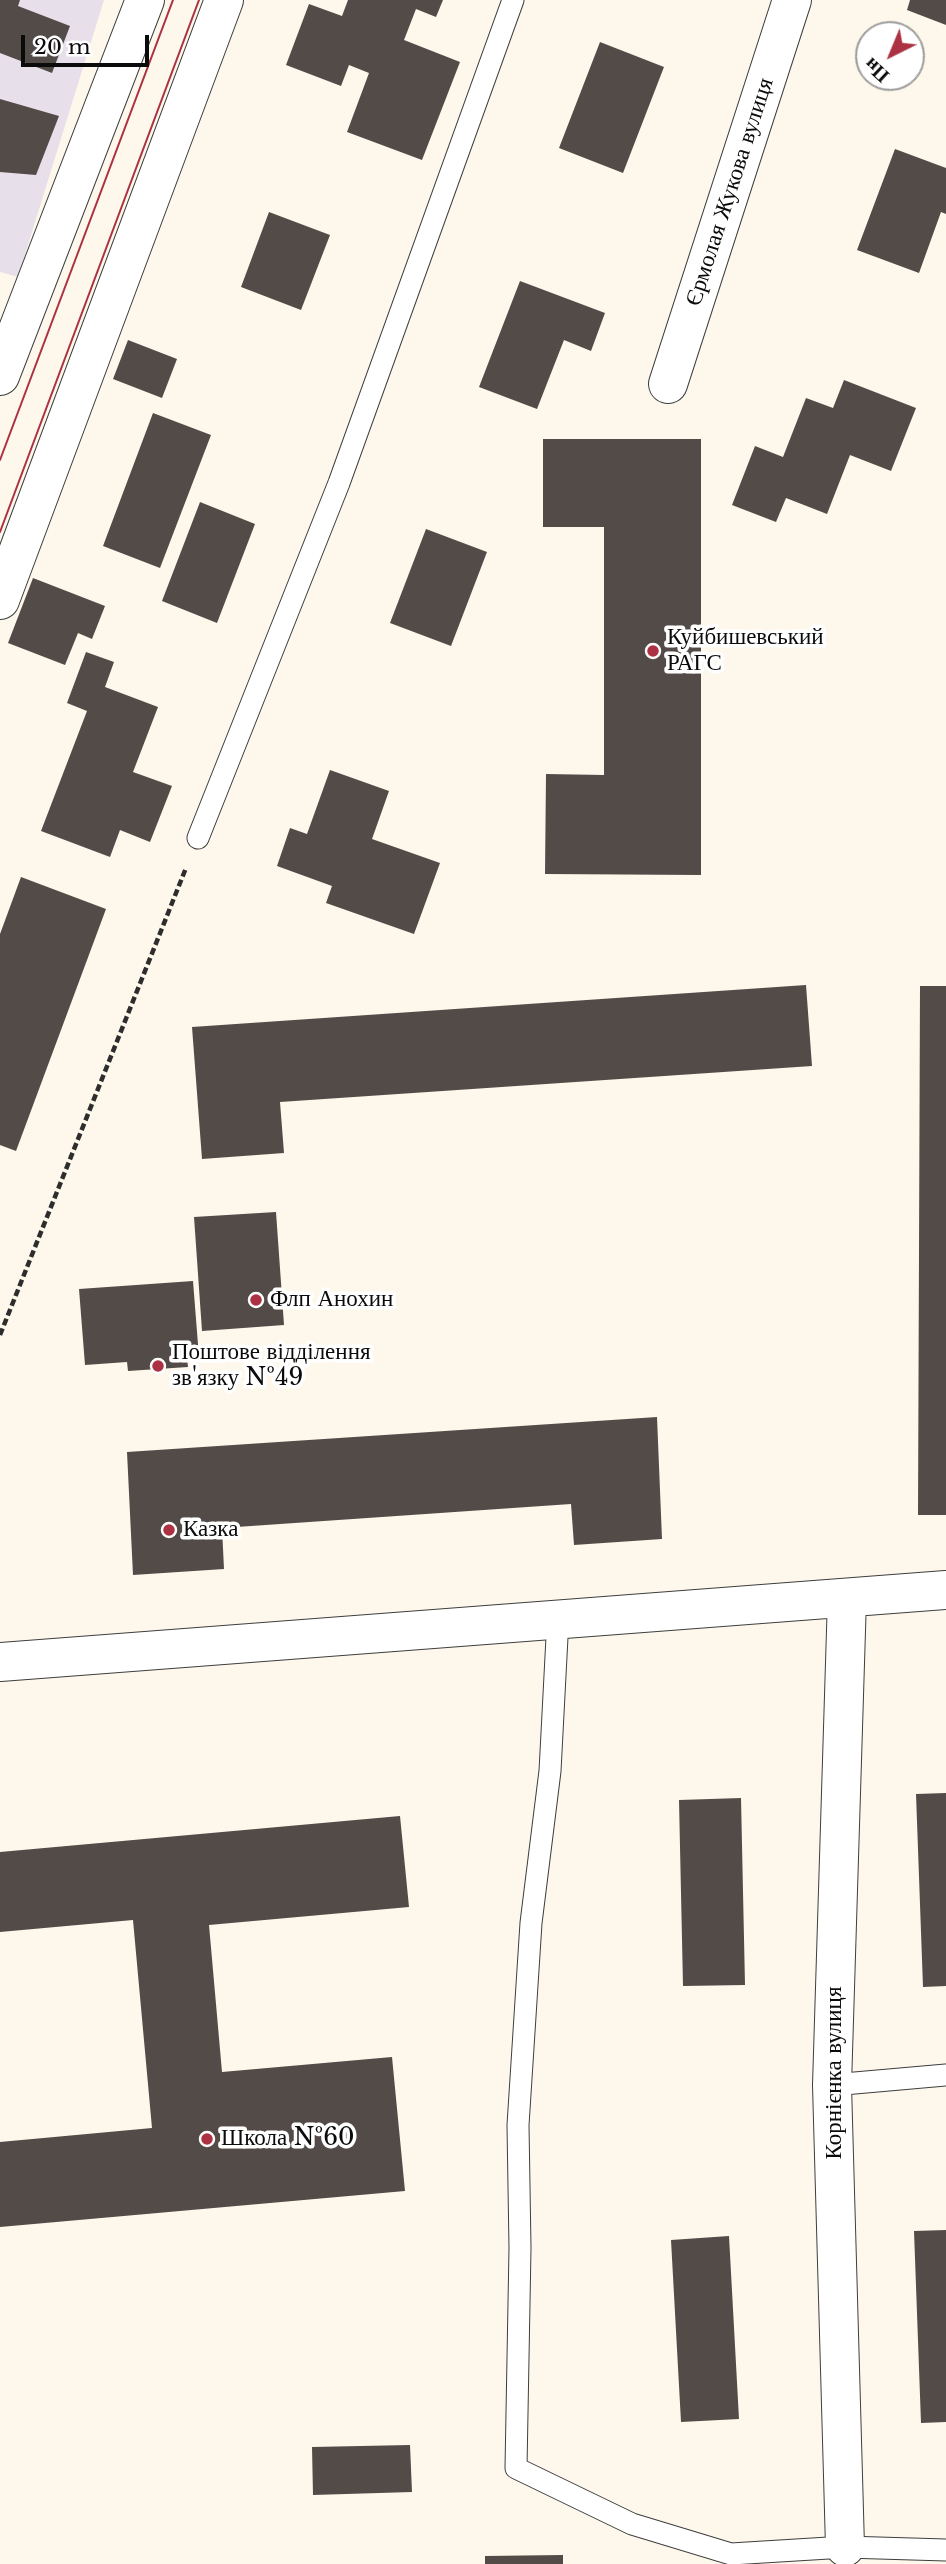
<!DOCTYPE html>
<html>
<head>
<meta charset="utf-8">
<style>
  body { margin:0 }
  #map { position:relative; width:946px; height:2564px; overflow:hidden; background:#fdf8eb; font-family:"Libre Baskerville",serif }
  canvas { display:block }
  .north { position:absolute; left:855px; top:21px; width:70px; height:70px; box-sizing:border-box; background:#fff; border:2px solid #9d9d9d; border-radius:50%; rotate:223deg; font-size:19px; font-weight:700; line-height:28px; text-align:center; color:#0b0b0b }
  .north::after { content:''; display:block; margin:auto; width:24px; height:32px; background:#ac3243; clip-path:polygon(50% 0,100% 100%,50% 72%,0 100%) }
  .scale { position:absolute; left:21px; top:35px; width:128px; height:32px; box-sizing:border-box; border:4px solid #0b0b0b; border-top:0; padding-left:9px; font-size:21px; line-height:24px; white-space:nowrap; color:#0b0b0b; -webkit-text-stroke:5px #fff; paint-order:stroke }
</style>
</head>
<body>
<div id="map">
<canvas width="946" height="2564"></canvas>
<div class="north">Пн</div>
<div class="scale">20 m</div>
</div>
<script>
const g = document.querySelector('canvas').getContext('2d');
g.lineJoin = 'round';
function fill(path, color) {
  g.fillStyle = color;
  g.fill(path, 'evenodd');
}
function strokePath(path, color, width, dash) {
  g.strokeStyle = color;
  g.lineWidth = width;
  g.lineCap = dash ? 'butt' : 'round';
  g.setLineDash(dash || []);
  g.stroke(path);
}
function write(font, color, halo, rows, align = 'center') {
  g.font = font + ' "Libre Baskerville",serif';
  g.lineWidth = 7;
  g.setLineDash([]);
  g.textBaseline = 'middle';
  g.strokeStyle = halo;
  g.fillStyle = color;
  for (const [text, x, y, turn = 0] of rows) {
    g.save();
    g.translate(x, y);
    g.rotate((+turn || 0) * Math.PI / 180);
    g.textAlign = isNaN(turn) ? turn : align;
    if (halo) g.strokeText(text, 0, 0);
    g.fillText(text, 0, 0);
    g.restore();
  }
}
const industrial = new Path2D(`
  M 0,0 L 104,0 L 18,277 L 0,272 Z`);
const building = new Path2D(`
  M 0,0 L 20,0 L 18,6 L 70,26 L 52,73 L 0,53 Z
  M 348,0 L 443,0 L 436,17 L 416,9 L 404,40 L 460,62 L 422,160 L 347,132 L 369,73 L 349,65 L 341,86 L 286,65 L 309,4 L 342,16 Z
  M 910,0 L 946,0 L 946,25 L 907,10 Z
  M 600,42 L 664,67 L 623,173 L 559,148 Z
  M 0,99 L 59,116 L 36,175 L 0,172 Z
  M 895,149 L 946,168 L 946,214 L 941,212 L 919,273 L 857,250 Z
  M 269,212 L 330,235 L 301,310 L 241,287 Z
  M 520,281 L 605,313 L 591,351 L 564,340 L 537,409 L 479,387 Z
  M 128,340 L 177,359 L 162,398 L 113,379 Z
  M 844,380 L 916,408 L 891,471 L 850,455 L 827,514 L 786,498 L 776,522 L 732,505 L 755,446 L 783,457 L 806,398 L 833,408 Z
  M 153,413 L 211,435 L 160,568 L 103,546 Z
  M 543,439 L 701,439 L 701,875 L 545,874 L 546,774 L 604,775 L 604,527 L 543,527 Z
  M 200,502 L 255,524 L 217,623 L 162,601 Z
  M 426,529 L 487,552 L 451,646 L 390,623 Z
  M 33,578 L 105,606 L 92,639 L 78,633 L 65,665 L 8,643 Z
  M 86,652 L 114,662 L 105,687 L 158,707 L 133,772 L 172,786 L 150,842 L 120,830 L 110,857 L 41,831 L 87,711 L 67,703 Z
  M 330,770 L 389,791 L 372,839 L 440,863 L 414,934 L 326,903 L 332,886 L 277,866 L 290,828 L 307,834 Z
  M 21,877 L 106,909 L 16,1151 L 0,1145 L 0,934 Z
  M 806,985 L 812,1066 L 280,1102 L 284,1153 L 202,1159 L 192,1027 Z
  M 920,986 L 946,986 L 946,1515 L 918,1515 Z
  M 276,1212 L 284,1325 L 202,1331 L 194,1217 Z
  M 193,1281 L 199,1357 L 187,1358 L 188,1367 L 128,1371 L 127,1362 L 85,1365 L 79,1289 Z
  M 657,1417 L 662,1539 L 574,1545 L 571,1504 L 222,1528 L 224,1569 L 133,1575 L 127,1452 Z
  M 946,1793 L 946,1986 L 923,1987 L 916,1794 Z
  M 741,1798 L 745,1985 L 683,1986 L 679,1800 Z
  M 400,1816 L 409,1907 L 209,1925 L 222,2072 L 392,2057 L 405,2191 L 0,2227 L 0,2142 L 152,2128 L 133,1920 L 0,1932 L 0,1852 Z
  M 946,2230 L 946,2422 L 921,2423 L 914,2231 Z
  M 729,2236 L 739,2419 L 681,2422 L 671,2240 Z
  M 410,2445 L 412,2492 L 313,2495 L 312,2447 Z
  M 563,2555 L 563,2564 L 485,2564 L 485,2556 Z`);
const path = new Path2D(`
  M 0,1335 L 186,868`);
const service = new Path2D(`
  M 198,838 L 339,483 L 513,0
  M 558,1618 L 550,1771 L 531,1923 L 518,2125 L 520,2248 L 516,2468 L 632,2524 L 731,2554 L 845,2547 L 946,2550
  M 832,2085 L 946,2075`);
const minor = new Path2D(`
  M 668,384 L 792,0
  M 0,1662 L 946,1590
  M 845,2547 L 832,2085 L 847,1598`);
const tertiary = new Path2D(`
  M 0,376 L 145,0
  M 0,600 L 224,0`);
const tram = new Path2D(`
  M 0,460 L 173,0
  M 0,532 L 199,0`);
const markers = [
  [653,651,7,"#ac3243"],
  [256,1300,7,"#ac3243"],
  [158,1366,7,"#ac3243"],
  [169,1530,7,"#ac3243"],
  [207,2139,7,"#ac3243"]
];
const streetNames = [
  ["Єрмолая Жукова вулиця",730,192,-72],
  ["Корнієнка вулиця",835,2073,-90]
];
const poiNames = [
  ["Куйбишевський",667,638],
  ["РАГС",667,664],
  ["Флп Анохин",270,1300],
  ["Поштове відділення",172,1353],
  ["зв'язку №49",172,1379],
  ["Казка",183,1530],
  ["Школа №60",221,2139]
];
fill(industrial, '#e7dfe9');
fill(building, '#524b48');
strokePath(service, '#3e3e3e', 23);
strokePath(minor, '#3e3e3e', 40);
strokePath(tertiary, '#3e3e3e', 40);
strokePath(path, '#2d2d2d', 4.5, [7, 3.5]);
strokePath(service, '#fff', 21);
strokePath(minor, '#fff', 38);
strokePath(tertiary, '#fff', 38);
strokePath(tram, '#ac3243', 2);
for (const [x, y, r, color] of markers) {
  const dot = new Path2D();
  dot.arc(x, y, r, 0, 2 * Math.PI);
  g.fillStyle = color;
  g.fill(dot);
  strokePath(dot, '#fff', 2.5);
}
write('23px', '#0b0b0b', '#fff', streetNames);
write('23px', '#0b0b0b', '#fff', poiNames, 'left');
</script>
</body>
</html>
